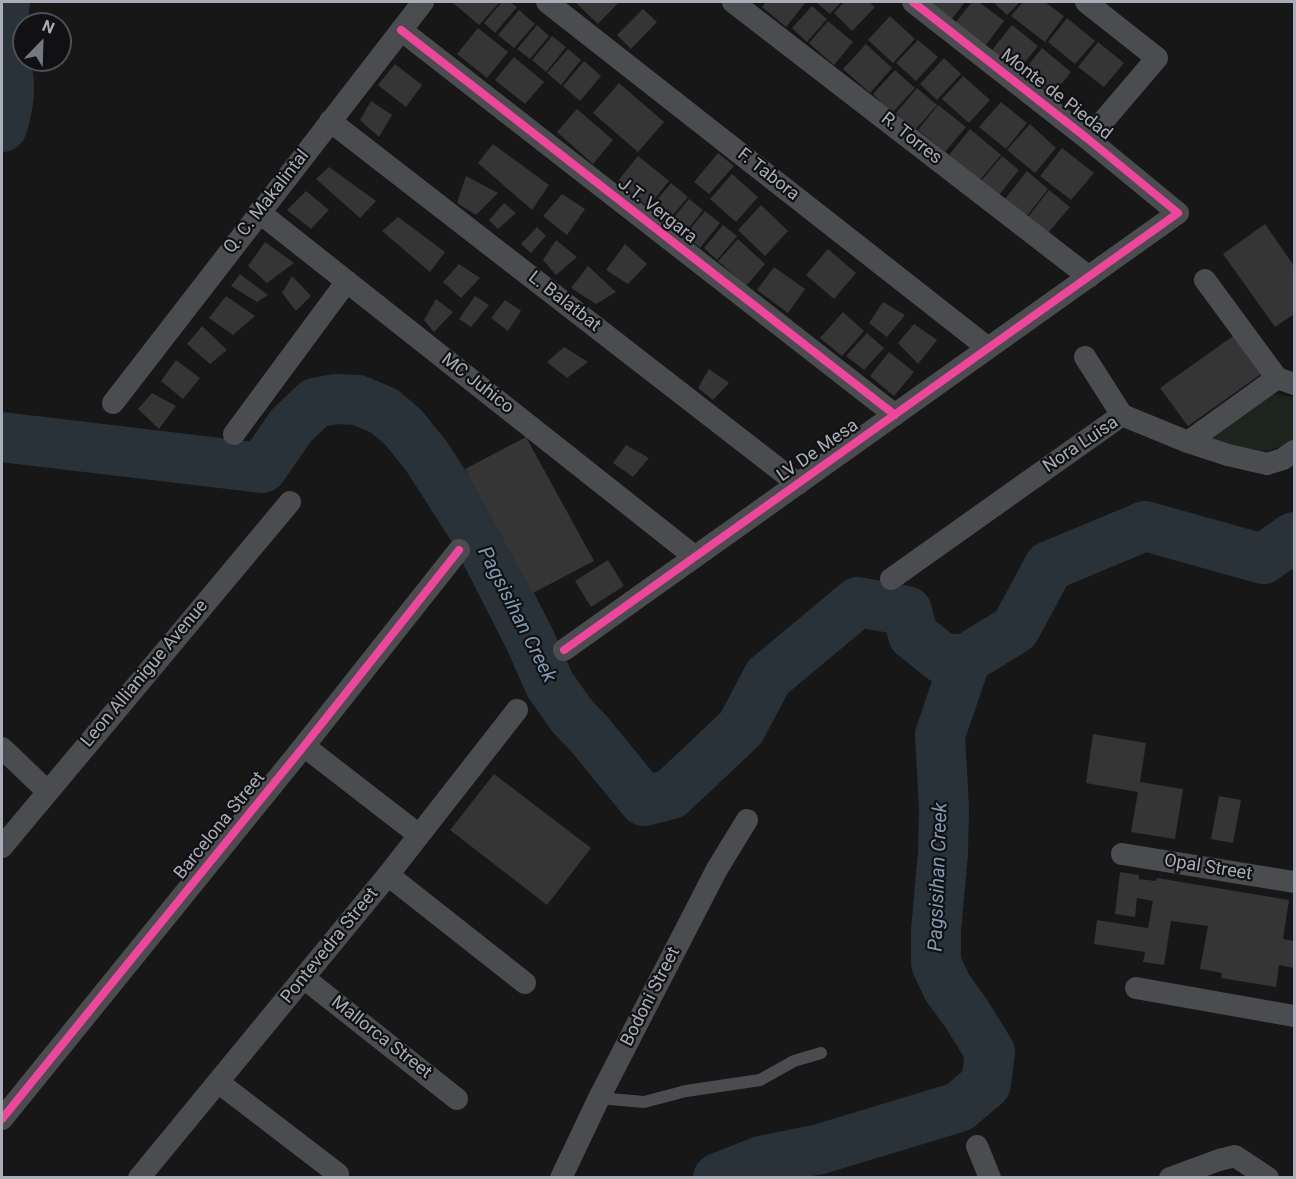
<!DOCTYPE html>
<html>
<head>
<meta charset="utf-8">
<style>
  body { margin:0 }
  #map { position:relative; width:1296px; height:1179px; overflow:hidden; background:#171717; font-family:Roboto,sans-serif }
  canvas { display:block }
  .frame { position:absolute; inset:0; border:3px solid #a8adb8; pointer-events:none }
  .north { position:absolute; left:12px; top:12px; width:60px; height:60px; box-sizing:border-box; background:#111113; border:2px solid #4d4f55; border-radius:50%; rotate:23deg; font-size:16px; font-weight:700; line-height:24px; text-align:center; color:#a8adb8 }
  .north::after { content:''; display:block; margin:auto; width:21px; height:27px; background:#757880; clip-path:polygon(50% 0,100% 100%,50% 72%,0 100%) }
</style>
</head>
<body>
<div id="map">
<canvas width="1296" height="1179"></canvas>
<div class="frame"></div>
<div class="north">N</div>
</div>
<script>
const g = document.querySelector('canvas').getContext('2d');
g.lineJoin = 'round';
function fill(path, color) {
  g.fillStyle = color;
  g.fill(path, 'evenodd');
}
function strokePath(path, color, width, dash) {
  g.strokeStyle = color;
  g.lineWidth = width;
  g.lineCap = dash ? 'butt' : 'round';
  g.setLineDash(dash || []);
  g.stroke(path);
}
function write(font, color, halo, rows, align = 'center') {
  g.font = font + ' Roboto,sans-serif';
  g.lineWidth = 4.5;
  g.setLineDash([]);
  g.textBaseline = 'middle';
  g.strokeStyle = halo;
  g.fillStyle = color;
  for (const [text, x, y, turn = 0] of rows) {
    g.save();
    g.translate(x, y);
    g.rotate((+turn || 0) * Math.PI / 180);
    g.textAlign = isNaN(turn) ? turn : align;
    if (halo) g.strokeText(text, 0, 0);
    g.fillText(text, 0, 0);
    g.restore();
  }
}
const green = new Path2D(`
  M 1272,394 L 1294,397 L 1294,439 L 1292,443 L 1259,453 L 1213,439 L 1216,428 Z`);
const river = new Path2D(`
  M 2,32 L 5,2
  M 2,46 C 10,80 13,92 2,127
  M 2,437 L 262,468 L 291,426 L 315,403 L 335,399 L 358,400 L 384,411 L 403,427 L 427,457 L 474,530 L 530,640 L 550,685 L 572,716 L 590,735 L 644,801 L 671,794 L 741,728 L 768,677 L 858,602 L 907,611 L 913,635 L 943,659 L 966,659 L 1015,629 L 1049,566 L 1145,526 L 1263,559 L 1294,537
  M 718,1178 L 761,1161 L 820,1149 L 959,1107 L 986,1084 L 990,1052 L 966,1013 L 947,987 L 936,963 L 936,931 L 943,853 L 944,808 L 940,735 L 966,659`);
const building = new Path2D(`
  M 452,2 L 500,2 L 479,25 Z
  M 502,2 L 510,2 L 517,7 L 495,33 L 484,23 Z
  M 575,2 L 619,2 L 598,24 Z
  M 766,2 L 806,2 L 786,27 L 762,7 Z
  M 816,2 L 841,2 L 830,14 Z
  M 844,2 L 869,2 L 875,7 L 852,31 L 834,13 Z
  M 928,2 L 965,2 L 951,20 Z
  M 972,2 L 979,2 L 1004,21 L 985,46 L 956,22 Z
  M 993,2 L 1020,2 L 1007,15 Z
  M 1023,2 L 1045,2 L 1064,16 L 1045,42 L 1011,16 Z
  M 812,6 L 827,19 L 807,42 L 792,28 Z
  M 643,9 L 657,22 L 631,49 L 617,35 Z
  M 519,10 L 535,24 L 514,48 L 498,35 Z
  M 890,16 L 915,39 L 893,63 L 868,40 Z
  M 1067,18 L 1095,41 L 1075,64 L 1048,42 Z
  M 828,21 L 853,42 L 834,65 L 809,43 Z
  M 537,25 L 549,36 L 530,59 L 517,49 Z
  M 1012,25 L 1038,46 L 1018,71 L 992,50 Z
  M 478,28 L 508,52 L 487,78 L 457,54 Z
  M 552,36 L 566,47 L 546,72 L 532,60 Z
  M 918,40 L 938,57 L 916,81 L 896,63 Z
  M 1098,42 L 1124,63 L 1104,87 L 1078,67 Z
  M 866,44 L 892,68 L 870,93 L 843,69 Z
  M 1042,48 L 1071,72 L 1052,96 L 1022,73 Z
  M 568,49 L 581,60 L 561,85 L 547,73 Z
  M 514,57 L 544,82 L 525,104 L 495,80 Z
  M 944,58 L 961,74 L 937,100 L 920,84 Z
  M 584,61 L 601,76 L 580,101 L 563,86 Z
  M 395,64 L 422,85 L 406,107 L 378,85 Z
  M 895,70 L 915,88 L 892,113 L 873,94 Z
  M 963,76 L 990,100 L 969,123 L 942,99 Z
  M 619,83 L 664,122 L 638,152 L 593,113 Z
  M 917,88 L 937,105 L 915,130 L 896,113 Z
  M 371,101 L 392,115 L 379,137 L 360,120 Z
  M 1001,102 L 1027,123 L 1006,149 L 979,127 Z
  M 938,105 L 966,127 L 945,152 L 918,130 Z
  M 577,109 L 613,140 L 593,164 L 557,132 Z
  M 1030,124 L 1056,148 L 1035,173 L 1007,150 Z
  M 970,129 L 1001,155 L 980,180 L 949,155 Z
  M 493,144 L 549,185 L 532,210 L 478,163 Z
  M 1062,148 L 1094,173 L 1071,200 L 1040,176 Z
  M 718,153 L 734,166 L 709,194 L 694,182 Z
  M 638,156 L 669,181 L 648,207 L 617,182 Z
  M 1002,156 L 1019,170 L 999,195 L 981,181 Z
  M 329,167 L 376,201 L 360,218 L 316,179 Z
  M 1027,171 L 1048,189 L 1027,216 L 1005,199 Z
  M 732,174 L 758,197 L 736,222 L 710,199 Z
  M 466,176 L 498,193 L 476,215 L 457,203 Z
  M 671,183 L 688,197 L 667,222 L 650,208 Z
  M 1049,190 L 1070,207 L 1048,233 L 1028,217 Z
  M 306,191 L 329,210 L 311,229 L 287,210 Z
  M 562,194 L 585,209 L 567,235 L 543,216 Z
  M 689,199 L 703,210 L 684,234 L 670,222 Z
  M 504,203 L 516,213 L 498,229 L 489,220 Z
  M 761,205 L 788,231 L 765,256 L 738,230 Z
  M 705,211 L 720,223 L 700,248 L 685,235 Z
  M 398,217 L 445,252 L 430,272 L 382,231 Z
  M 1265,224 L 1294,266 L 1294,314 L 1275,327 L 1223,254 Z
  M 723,225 L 737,236 L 717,260 L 704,248 Z
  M 537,227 L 546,236 L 531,253 L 521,244 Z
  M 738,239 L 765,264 L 746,286 L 718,261 Z
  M 556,240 L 577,257 L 556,275 L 543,260 Z
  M 265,242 L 294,263 L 267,283 L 248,266 Z
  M 625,244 L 647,264 L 628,284 L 606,270 Z
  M 828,249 L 856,273 L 834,299 L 806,275 Z
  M 459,264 L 480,278 L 461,298 L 443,282 Z
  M 588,266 L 616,292 L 596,304 L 571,288 Z
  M 774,267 L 805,289 L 788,313 L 757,290 Z
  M 240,274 L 268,295 L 257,302 L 231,286 Z
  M 292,276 L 311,296 L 296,311 L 282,293 Z
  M 226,296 L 255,316 L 233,335 L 209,318 Z
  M 475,296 L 489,305 L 471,327 L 459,319 Z
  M 436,299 L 453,312 L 434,332 L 424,320 Z
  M 505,300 L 521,311 L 508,331 L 491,318 Z
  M 883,302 L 905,315 L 887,337 L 869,323 Z
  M 843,312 L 864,331 L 842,356 L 820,338 Z
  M 914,324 L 937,340 L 918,364 L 898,343 Z
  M 202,326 L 227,350 L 210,364 L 187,344 Z
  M 867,333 L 884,348 L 864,370 L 846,356 Z
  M 1236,334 L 1264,372 L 1188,426 L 1160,388 Z
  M 564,347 L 588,362 L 567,378 L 547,362 Z
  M 889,352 L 914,372 L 894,396 L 870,376 Z
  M 176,360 L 200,378 L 183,399 L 161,381 Z
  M 709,369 L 729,383 L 713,400 L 698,388 Z
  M 152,393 L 176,406 L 159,429 L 138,409 Z
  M 526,437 L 594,561 L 533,593 L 465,469 Z
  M 626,445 L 649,458 L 633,477 L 613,463 Z
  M 608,560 L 624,586 L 591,607 L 575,581 Z
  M 1093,734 L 1146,743 L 1140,782 L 1183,789 L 1175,839 L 1131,832 L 1138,792 L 1086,783 Z
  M 494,774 L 591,848 L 547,905 L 450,830 Z
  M 1219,796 L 1241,800 L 1233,843 L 1211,839 Z
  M 1120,872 L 1139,875 L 1139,879 L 1156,881 L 1157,878 L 1289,900 L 1283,939 L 1294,941 L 1294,968 L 1279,965 L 1276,987 L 1221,978 L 1222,973 L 1200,969 L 1208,926 L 1171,921 L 1164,965 L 1143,962 L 1145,952 L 1094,944 L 1097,920 L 1148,928 L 1153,901 L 1137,898 L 1135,917 L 1115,914 Z`);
const lane = new Path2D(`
  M 599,1098 L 644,1102 L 686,1091 L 760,1080 L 794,1061 L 821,1053`);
const street = new Path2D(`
  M 547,2 L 988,348
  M 733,2 L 1089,277
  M 1086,2 L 1157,58 L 1088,139
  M 401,30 L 895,415
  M 330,121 L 798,484
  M 259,212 L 695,557
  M 1205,280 L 1277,378 L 1294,384
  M 1085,357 L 1122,415
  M 113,403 L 423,2
  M 234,434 L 347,281
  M 1188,442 L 1277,378
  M 891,579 L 1122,415 L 1188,442 L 1228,455 L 1267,464 L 1283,459 L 1294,451
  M 564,650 L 1178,213 L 1088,139 L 913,2
  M 304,746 L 419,835
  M 2,748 L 47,791
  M 2,847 L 290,502
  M 1122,854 L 1294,882
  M 388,875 L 525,983
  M 304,978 L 457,1099
  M 1136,988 L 1294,1016
  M 218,1082 L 338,1174
  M 2,1119 L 304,746 L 459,550
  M 977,1146 L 990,1178
  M 139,1178 L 388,875 L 517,710
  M 561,1178 L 599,1098 L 717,869 L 747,820
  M 1170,1178 L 1219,1160 L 1235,1156 L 1268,1178`);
const cycleway = new Path2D(`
  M 401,30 L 895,415
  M 564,650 L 1178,213 L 1088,139 L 913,2
  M 2,1119 L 304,746 L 459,550`);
const streetNames = [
  ["Monte de Piedad",1056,95,38],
  ["R. Torres",911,139,38],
  ["F. Tabora",768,175,38],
  ["Q. C. Makalintal",267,202,-52],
  ["J.T. Vergara",657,211,38],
  ["L. Balatbat",564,302,38],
  ["MC Juhico",477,384,38],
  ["Nora Luisa",1081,445,-34],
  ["LV De Mesa",818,451,-35],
  ["Leon Allianigue Avenue",145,674,-50],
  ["Barcelona Street",220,826,-51],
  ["Opal Street",1208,868,9],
  ["Pontevedra Street",330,946,-51],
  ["Bodoni Street",651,997,-63],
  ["Mallorca Street",381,1038,38]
];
const waterNames = [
  ["Pagsisihan Creek",516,615,63],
  ["Pagsisihan Creek",939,877,-88]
];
fill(green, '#1d241e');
strokePath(river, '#2a3239', 50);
fill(building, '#353536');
strokePath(lane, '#4b4c50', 12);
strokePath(street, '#4b4c50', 22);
strokePath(cycleway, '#ed469a', 8);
write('18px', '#a8adb8', '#111113', streetNames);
write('italic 20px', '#7f9bb3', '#111113', waterNames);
</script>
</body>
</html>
